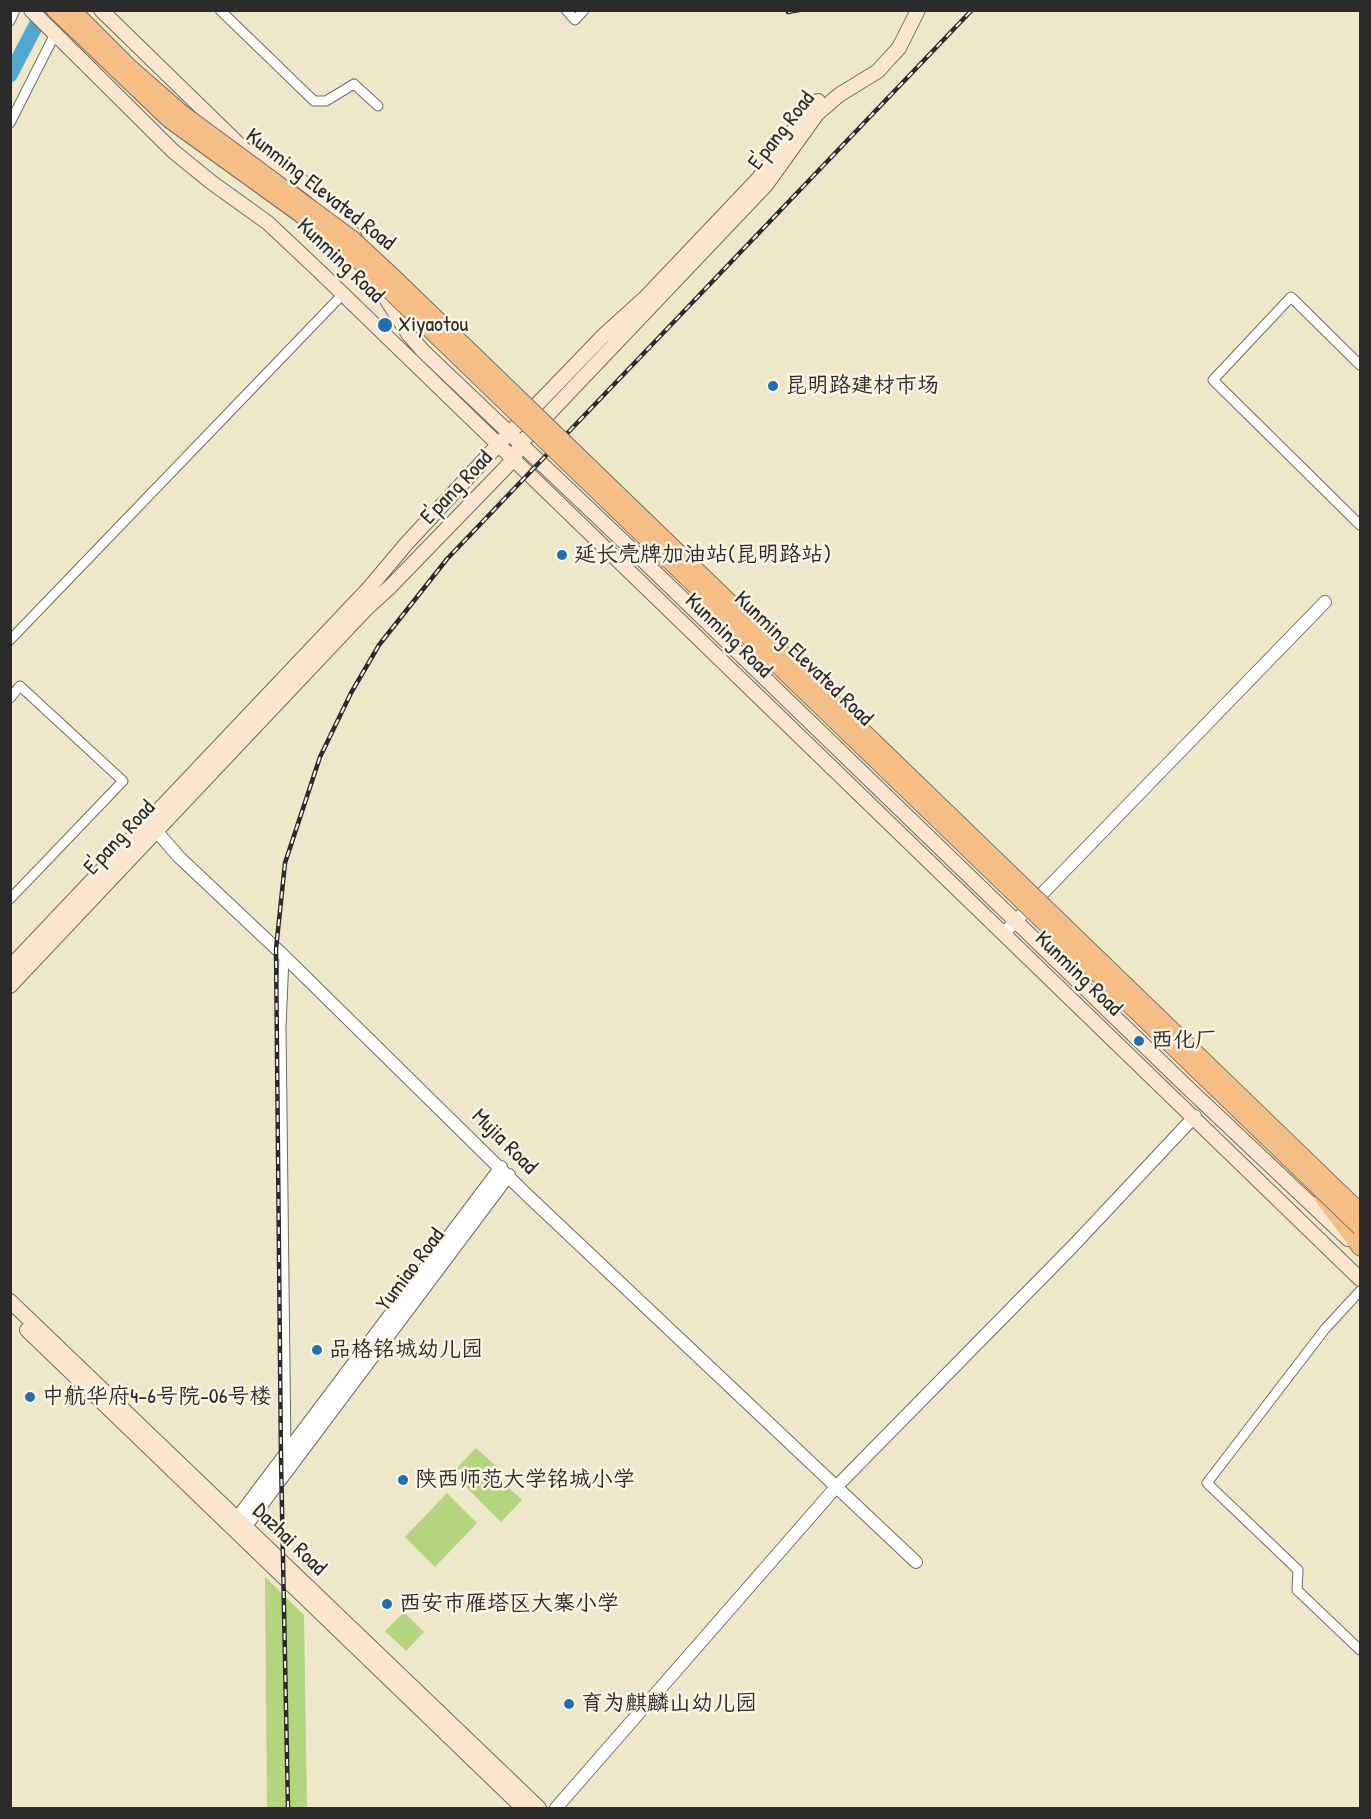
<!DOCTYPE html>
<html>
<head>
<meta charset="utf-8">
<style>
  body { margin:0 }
  #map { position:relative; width:1371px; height:1819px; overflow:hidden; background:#efe7ca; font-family:"Patrick Hand",sans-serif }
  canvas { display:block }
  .frame { position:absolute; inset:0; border:12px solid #2b2b2b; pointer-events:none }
</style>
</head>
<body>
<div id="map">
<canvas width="1371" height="1819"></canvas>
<div class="frame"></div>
</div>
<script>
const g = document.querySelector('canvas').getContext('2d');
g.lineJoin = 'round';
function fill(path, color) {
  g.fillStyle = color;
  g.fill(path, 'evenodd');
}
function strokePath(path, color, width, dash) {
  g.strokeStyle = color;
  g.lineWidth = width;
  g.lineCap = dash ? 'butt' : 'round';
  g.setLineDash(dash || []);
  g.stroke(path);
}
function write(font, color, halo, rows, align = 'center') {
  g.font = font + ' "Patrick Hand","LXGW WenKai TC",sans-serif';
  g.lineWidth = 5;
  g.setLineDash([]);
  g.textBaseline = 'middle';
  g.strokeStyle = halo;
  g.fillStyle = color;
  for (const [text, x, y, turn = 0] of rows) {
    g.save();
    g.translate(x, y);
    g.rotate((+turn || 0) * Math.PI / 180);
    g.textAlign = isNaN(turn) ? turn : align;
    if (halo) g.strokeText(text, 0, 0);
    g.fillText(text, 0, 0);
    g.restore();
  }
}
const green = new Path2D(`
  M 476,1448 L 497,1467 L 492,1472 L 522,1500 L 501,1522 L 452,1473 Z
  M 447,1493 L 477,1523 L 435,1567 L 405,1537 Z
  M 265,1577 L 304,1615 L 307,1808 L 267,1808 Z
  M 404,1612 L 424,1632 L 406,1651 L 385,1631 Z`);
const river = new Path2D(`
  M 10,75 L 44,10`);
const minor = new Path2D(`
  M 220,10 L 314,101 L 326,101 L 354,84 L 378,106
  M 566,10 L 575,20 L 584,10
  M 10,21 L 15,10
  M 10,123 L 55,34
  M 1360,365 L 1291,297 L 1213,380 L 1360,525
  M 10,640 L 343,294
  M 10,698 L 20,686 L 123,781 L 10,899
  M 284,956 L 281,1028 L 286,1453
  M 1360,1291 L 1325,1329 L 1207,1483 L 1298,1570 L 1297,1590 L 1360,1650`);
const tertiary = new Path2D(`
  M 151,825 L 179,857 L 284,956 L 526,1194 L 916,1562
  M 1004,933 L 1325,602
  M 231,1526 L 501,1167
  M 240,1534 L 509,1175
  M 556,1808 L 837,1486 L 1073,1246 L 1195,1116`);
const secondary = new Path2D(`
  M 31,10 L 173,151 L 211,182 L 268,223 L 318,270 L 1360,1279
  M 101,10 L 254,159
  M 250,152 C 266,162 284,169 300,180 C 323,196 345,217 357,242
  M 377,284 L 409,335 L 423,351 L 624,542 L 1186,1086 L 1348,1239
  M 10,967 L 370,587 L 407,543 L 498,445 L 603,336 L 645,298 L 759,178 L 806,113 L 818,101
  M 10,986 L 367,608 L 391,586 L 514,459 L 520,444 L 766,185 L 817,114 L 839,95 L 878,71 L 886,62 L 899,48 L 918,10
  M 10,1301 L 539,1808
  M 27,1330 L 523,1808`);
const trunk = new Path2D(`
  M 54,10 L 169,120
  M 73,10 L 131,68 L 180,111
  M 1322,1197 L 1360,1248`);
const rail = new Path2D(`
  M 788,12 L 799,10
  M 288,1808 L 281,1459 L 276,949 L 285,863 L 320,757 L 351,693 L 379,645 L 447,559 L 972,10`);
const trunkBridge = new Path2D(`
  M 180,111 L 352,238 L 393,276 L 1360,1211
  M 169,120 L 309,221 L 357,260 L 1360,1228`);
const markers = [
  [385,325,8,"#1f6fb2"],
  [773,386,6,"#1f6fb2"],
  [562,555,6,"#1f6fb2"],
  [1139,1041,6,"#1f6fb2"],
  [317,1350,6,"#1f6fb2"],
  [30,1397,6,"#1f6fb2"],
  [403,1480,6,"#1f6fb2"],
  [387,1604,6,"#1f6fb2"],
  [569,1704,6,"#1f6fb2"]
];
const streetNames = [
  ["E'pang Road",782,131,-52],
  ["Kunming Elevated Road",320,190,38],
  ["Kunming Road",340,261,44],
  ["E'pang Road",457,488,-46],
  ["Kunming Road",728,636,44],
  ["Kunming Elevated Road",803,659,44],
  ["E'pang Road",120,838,-47],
  ["Kunming Road",1078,974,44],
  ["Mujia Road",504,1142,45],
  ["Yumiao Road",411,1270,-53],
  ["Dazhai Road",289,1540,44]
];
const poiNames = [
  ["Xiyaotou",398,325],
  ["昆明路建材市场",785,386],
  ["延长壳牌加油站(昆明路站)",574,555],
  ["西化厂",1151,1041],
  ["品格铭城幼儿园",329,1350],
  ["中航华府4-6号院-06号楼",42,1397],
  ["陕西师范大学铭城小学",415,1480],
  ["西安市雁塔区大寨小学",399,1604],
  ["育为麒麟山幼儿园",581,1704]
];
fill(green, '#b2d57d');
strokePath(river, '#53a7cf', 15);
strokePath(minor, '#706d63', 11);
strokePath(tertiary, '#706d63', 14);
strokePath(secondary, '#706d63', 16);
strokePath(trunk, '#706d63', 17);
strokePath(minor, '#fff', 9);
strokePath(tertiary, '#fff', 12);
strokePath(secondary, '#fbe5cf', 14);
strokePath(trunk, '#f6be87', 15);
strokePath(rail, '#2b2b2b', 4.5);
strokePath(rail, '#fcf5e5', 2, [7]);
strokePath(trunkBridge, '#706d63', 17, []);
strokePath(trunkBridge, '#f6be87', 15);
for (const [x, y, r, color] of markers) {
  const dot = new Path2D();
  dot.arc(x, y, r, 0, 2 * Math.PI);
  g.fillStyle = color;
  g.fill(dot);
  strokePath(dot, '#fcf5e5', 2);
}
write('22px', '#2b2b2b', '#fcf5e5', streetNames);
write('22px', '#2b2b2b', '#fcf5e5', poiNames, 'left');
</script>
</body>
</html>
